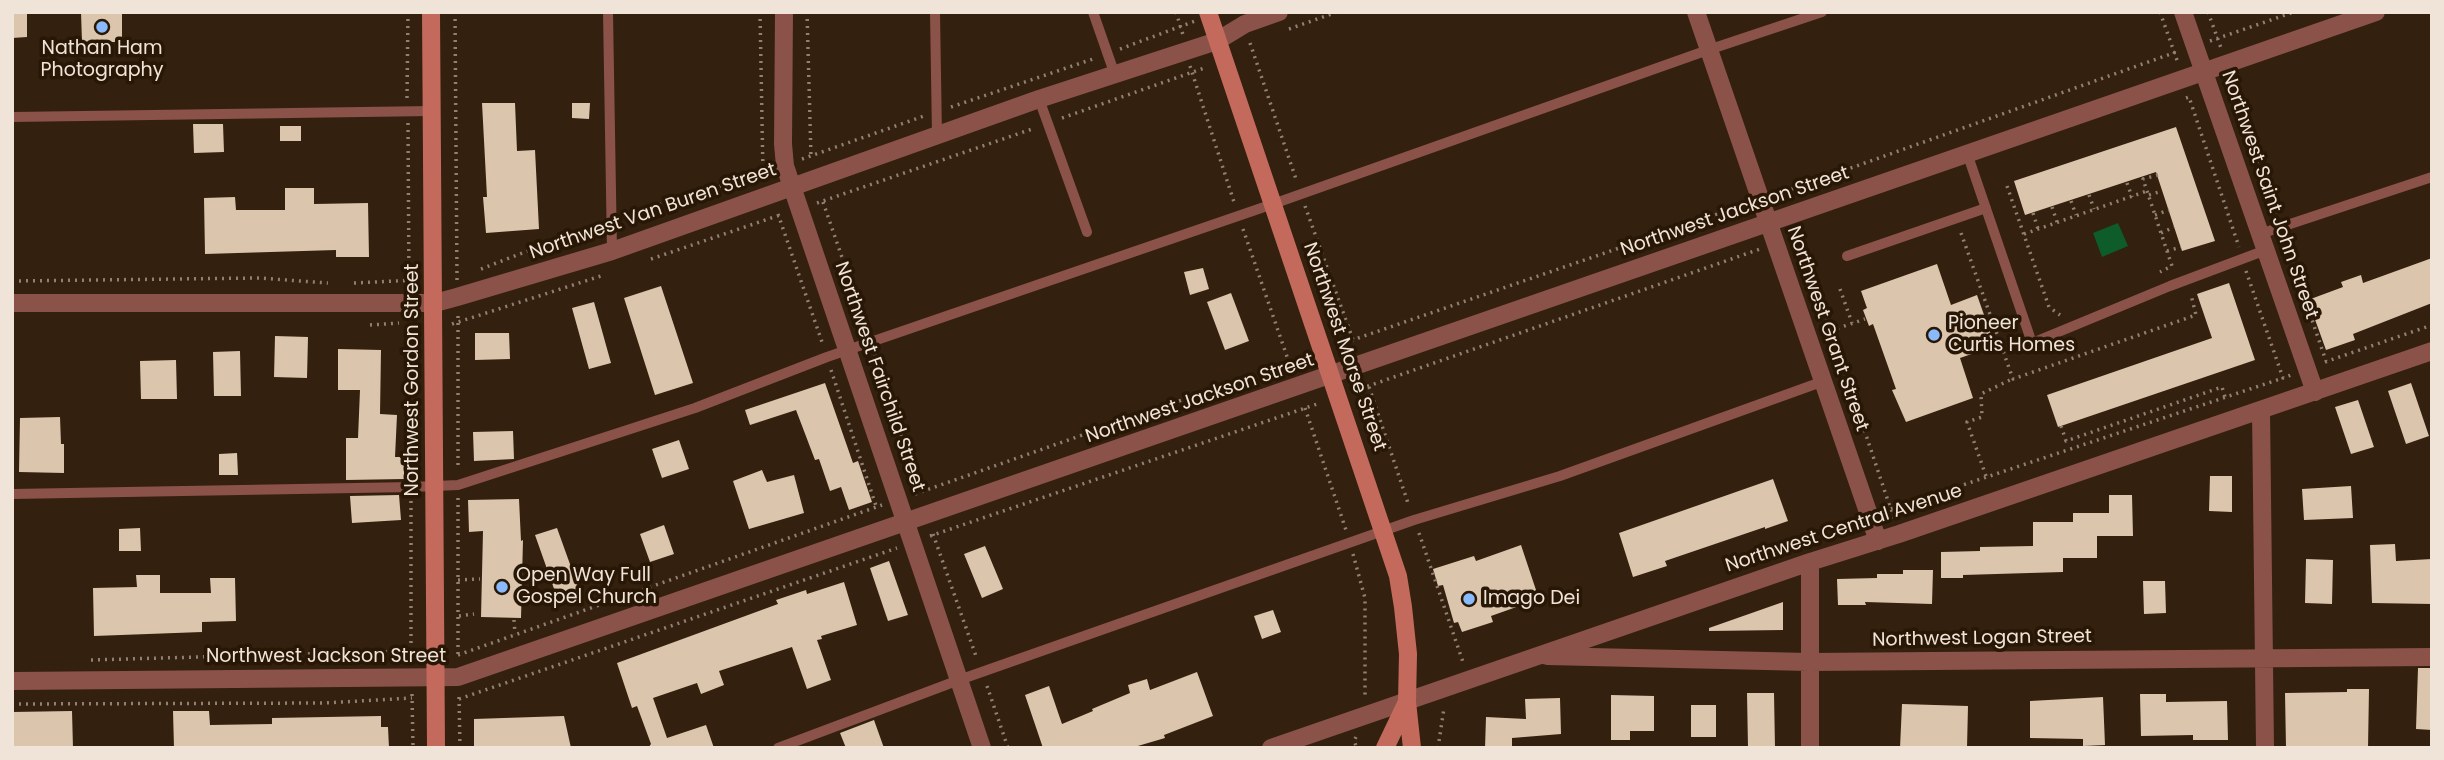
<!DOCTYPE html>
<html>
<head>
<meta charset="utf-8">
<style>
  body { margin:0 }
  #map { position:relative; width:2444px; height:760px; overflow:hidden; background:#33200f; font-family:Poppins,sans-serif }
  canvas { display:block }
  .frame { position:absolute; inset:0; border:14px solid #f0e3d8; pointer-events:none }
</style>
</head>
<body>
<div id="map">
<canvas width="2444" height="760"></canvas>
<div class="frame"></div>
</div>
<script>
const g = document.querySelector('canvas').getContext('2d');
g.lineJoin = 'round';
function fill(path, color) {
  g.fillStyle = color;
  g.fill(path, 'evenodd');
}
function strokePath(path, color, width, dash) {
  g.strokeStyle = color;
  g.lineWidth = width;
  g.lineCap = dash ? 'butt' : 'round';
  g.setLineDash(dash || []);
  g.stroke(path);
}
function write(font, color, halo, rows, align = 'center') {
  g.font = font + ' Poppins,sans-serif';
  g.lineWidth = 7;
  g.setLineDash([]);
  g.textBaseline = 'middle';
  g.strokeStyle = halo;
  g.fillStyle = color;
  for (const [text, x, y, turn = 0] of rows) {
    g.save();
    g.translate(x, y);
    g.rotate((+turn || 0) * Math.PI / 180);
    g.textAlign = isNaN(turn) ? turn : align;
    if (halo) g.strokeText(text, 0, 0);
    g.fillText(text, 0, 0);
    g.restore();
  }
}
const green = new Path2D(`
  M 2118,223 L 2128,246 L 2102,257 L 2093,233 Z`);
const building = new Path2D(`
  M 12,12 L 27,12 L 27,37 L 12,38 Z
  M 81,12 L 122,12 L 122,42 L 82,42 Z
  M 482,103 L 515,103 L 517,151 L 535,150 L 539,229 L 486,233 L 483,197 L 487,197 Z
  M 572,103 L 590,103 L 589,119 L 572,118 Z
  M 193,124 L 223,124 L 224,152 L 194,153 Z
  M 280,126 L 301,126 L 301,141 L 280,141 Z
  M 2176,127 L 2215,241 L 2182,251 L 2156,172 L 2025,215 L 2014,181 Z
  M 285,188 L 314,188 L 314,204 L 368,203 L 369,257 L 336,257 L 336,250 L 205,254 L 204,198 L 235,197 L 236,210 L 285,210 Z
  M 2432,258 L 2432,303 L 2353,334 L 2355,340 L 2326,350 L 2308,300 L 2343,287 L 2341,282 L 2361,275 L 2363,283 Z
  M 1937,264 L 1951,305 L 1977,295 L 1995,346 L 1960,358 L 1973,398 L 1906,422 L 1892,390 L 1896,389 L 1873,324 L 1869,326 L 1863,310 L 1867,308 L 1861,291 Z
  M 1203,268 L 1209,289 L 1190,295 L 1184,272 Z
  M 2229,283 L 2255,360 L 2058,427 L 2047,395 L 2212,338 L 2197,294 Z
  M 661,286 L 693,383 L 655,395 L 624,298 Z
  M 1231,293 L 1249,341 L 1225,350 L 1207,302 Z
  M 594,302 L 611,363 L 589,369 L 572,308 Z
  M 475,333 L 509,333 L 510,359 L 475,360 Z
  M 275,336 L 308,337 L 307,378 L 274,377 Z
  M 338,349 L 381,350 L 380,414 L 397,415 L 395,457 L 404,457 L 404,479 L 346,480 L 346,438 L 358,438 L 360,390 L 338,390 Z
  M 240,351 L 241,396 L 214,396 L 213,352 Z
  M 176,360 L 177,399 L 141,399 L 140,361 Z
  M 825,383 L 853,463 L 858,461 L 872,502 L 849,510 L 841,487 L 830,491 L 819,459 L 815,460 L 796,410 L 750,425 L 745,410 Z
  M 2411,383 L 2429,436 L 2406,444 L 2388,391 Z
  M 2358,400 L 2374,447 L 2351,454 L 2335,407 Z
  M 60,417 L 61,444 L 64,444 L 64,473 L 19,472 L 20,418 Z
  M 513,431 L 514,459 L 474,461 L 473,432 Z
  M 679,440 L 689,469 L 662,478 L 652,449 Z
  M 237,453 L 238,475 L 219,475 L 219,454 Z
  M 762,470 L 767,482 L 794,475 L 804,513 L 749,529 L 733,481 Z
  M 2210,476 L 2232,476 L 2232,512 L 2209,511 Z
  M 1773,479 L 1788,521 L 1765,529 L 1765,527 L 1665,561 L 1667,566 L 1633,577 L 1619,533 Z
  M 2351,486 L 2353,518 L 2304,520 L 2302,489 Z
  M 399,495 L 401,520 L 352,523 L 350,496 Z
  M 2109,495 L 2132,495 L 2133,536 L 2097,536 L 2097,558 L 2063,558 L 2063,572 L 1963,575 L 1963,578 L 1941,578 L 1941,552 L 1980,551 L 1980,547 L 2033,546 L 2033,522 L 2073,522 L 2073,513 L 2109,513 Z
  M 519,499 L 521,541 L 523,540 L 521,618 L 481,617 L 483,531 L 469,532 L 468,500 Z
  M 664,525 L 674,554 L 650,562 L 640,534 Z
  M 140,528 L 141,551 L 119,551 L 119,529 Z
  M 557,528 L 580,592 L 558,600 L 535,535 Z
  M 2395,544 L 2396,561 L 2432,559 L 2432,604 L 2372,603 L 2370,545 Z
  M 1521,545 L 1539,599 L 1491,616 L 1493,622 L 1462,632 L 1458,622 L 1454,623 L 1443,585 L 1438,586 L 1433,569 L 1474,556 L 1476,561 Z
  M 985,546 L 1003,589 L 982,598 L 964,554 Z
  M 2306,559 L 2333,560 L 2332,604 L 2305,603 Z
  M 889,561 L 908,615 L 888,621 L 870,568 Z
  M 1903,570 L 1933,570 L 1932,604 L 1865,602 L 1866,605 L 1838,605 L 1837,579 L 1877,578 L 1877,574 L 1903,574 Z
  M 136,575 L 160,575 L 160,593 L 211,593 L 210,578 L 235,578 L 236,621 L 202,622 L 202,632 L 94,636 L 93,588 L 137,587 Z
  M 2143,581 L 2165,581 L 2166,613 L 2144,614 Z
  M 844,582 L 857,625 L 821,636 L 822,639 L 817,640 L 831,680 L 807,689 L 792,647 L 719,671 L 724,685 L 701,694 L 697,683 L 653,698 L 667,738 L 706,725 L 714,748 L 648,748 L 651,744 L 637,706 L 632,708 L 617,663 L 778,604 L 776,600 L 806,590 L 807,594 Z
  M 1783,602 L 1783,630 L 1709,631 L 1709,628 Z
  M 1273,610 L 1281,632 L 1262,639 L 1254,616 Z
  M 2418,668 L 2432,668 L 2432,730 L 2416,729 Z
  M 1197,672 L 1213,716 L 1164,735 L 1165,738 L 1131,748 L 1043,748 L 1025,695 L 1049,686 L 1062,724 L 1093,711 L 1092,709 L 1130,693 L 1128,685 L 1147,679 L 1150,690 Z
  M 2347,689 L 2369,689 L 2368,748 L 2286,748 L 2285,693 L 2347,692 Z
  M 1747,693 L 1774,693 L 1775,748 L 1748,748 Z
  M 2140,694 L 2166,694 L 2166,702 L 2227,701 L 2228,740 L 2193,740 L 2193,735 L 2141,736 Z
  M 1611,695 L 1654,696 L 1654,731 L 1630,731 L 1630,740 L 1611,740 Z
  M 2103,697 L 2105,745 L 2083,746 L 2083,739 L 2030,738 L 2030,701 Z
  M 1560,698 L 1561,734 L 1512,738 L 1512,748 L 1485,748 L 1486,717 L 1526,719 L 1525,699 Z
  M 1902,704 L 1968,706 L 1967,748 L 1900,748 Z
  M 1691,705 L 1716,705 L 1716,737 L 1691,737 Z
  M 72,711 L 73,748 L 12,748 L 12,712 Z
  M 173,711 L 209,711 L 210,725 L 272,724 L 272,718 L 381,716 L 381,727 L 388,727 L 389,748 L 174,748 Z
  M 564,716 L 571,748 L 474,748 L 474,719 Z
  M 874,720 L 884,748 L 846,748 L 840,733 Z`);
const path = new Path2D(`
  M 455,12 L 457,280
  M 760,12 L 763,174
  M 807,12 L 811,157
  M 1176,12 L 1183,35
  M 2160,12 L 2178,63
  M 2208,12 L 2221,48
  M 1289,29 L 1337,12
  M 2210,41 L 2294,12
  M 1250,43 L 1297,182
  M 1120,49 L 1195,21
  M 1190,66 L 1234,202
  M 2232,81 L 2276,214
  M 407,98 L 408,12
  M 2186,98 L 2189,97 L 2239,247
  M 951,107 L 1093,59
  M 1062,118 L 1207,67
  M 408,123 L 409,287
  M 802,159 L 924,116
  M 2158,175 L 2143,179 L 2172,266 L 2160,272
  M 2127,183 L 2132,197
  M 2007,186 L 2049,307 L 2060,315
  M 1778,194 L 2179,51
  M 2089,195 L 2094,209
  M 2149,195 L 2162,191
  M 2071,201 L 2076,215
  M 823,202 L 867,330
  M 817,203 L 1035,128
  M 1305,206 L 1353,340
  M 2052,207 L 2057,222
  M 2033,213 L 2038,229
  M 778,214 L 822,342
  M 626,215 L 769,171
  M 2155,215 L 2169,210
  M 1243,229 L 1292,371
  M 1798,231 L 1894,519
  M 1961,233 L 2013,379 L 2196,315 L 2191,295
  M 2161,233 L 2174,227
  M 2024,234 L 2147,191
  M 2285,241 L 2326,361
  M 2167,251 L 2181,247
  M 651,259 L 783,214
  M 481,269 L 598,224
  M 2246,271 L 2283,378 L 2291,375
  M 12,281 L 259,278 L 328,283
  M 354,283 L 416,280
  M 1840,289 L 1852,323
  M 458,316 L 458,469
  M 409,319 L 411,473
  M 452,324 L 604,275
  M 370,325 L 399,323
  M 1824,333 L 1865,319
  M 1338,345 L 1744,205
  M 875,354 L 920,493
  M 2325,362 L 2432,325
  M 831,370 L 877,509
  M 1369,387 L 1409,506
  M 1354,391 L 1760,249
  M 1305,408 L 1346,530
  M 2061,426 L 2066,441 L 2222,387 L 2225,397
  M 1986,476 L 1967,422 L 1982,417 L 1981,394 L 2012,379
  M 915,494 L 1304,357
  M 458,498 L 458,655
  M 411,501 L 411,662
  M 1891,509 L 2283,378
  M 1419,533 L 1464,665
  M 933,534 L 977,659
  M 930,536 L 1320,403
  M 1353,554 L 1365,598 L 1365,695
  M 458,580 L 480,579
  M 459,616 L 474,614
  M 514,620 L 515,634
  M 458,655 L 882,505
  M 91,660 L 411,651
  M 987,686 L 1008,748
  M 412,694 L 413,748
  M 459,697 L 460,748
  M 459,699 L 897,548
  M 12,704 L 324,703 L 412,698
  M 1356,737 L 1354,741 L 1357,748
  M 1438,748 L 1444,708`);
const lane = new Path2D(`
  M 608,12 L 612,251
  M 935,12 L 937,137
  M 1093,12 L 1115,75
  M 1039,99 L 1087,232
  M 12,117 L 432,111
  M 1967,153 L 2032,343 L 2170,286 L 2266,250
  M 2260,234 L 2432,177
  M 1847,256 L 1986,208
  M 12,494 L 412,487 L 458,485 L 695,408 L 827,357 L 1273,204 L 1708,50 L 1822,12
  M 778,748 L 959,680 L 1414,520 L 1560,476 L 1824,381`);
const street = new Path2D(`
  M 784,12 L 783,144 L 785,166 L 982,748
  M 1696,12 L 1878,541
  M 2183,12 L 2315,392
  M 12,303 L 435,303 L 457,297 L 612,251 L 1039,99 L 1217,41 L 1245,24 L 1279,12
  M 2261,410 L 2265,748
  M 1547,656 L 1809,662 L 2432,657
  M 12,681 L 458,677 L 2376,12
  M 1271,748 L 1810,562 L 1899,534 L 2432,351
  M 1810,748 L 1810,562`);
const secondary = new Path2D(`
  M 431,12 L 436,748
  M 1208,12 L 1398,576 L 1403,607 L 1408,654 L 1407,702 L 1412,748
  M 1385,748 L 1407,702`);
const markers = [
  [102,27,7,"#88bafc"],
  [1934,335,7,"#88bafc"],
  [502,587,7,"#88bafc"],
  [1469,599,7,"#88bafc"]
];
const poiNames = [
  ["Nathan Ham",102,49,"center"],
  ["Photography",102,71,"center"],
  ["Pioneer",1948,324],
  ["Curtis Homes",1948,346],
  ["Open Way Full",516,576],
  ["Gospel Church",516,598],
  ["Imago Dei",1483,599]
];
const streetNames = [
  ["Northwest Saint John Street",2269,195,71],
  ["Northwest Van Buren Street",653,212,-19],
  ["Northwest Jackson Street",1735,212,-19],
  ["Northwest Grant Street",1827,329,71],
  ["Northwest Morse Street",1344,347,71],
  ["Northwest Fairchild Street",879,377,71],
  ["Northwest Gordon Street",413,380,-90],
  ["Northwest Jackson Street",1200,399,-19],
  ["Northwest Central Avenue",1844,529,-18],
  ["Northwest Logan Street",1982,639,-1],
  ["Northwest Jackson Street",326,657]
];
fill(green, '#0d5c2a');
fill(building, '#dcc5ad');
strokePath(path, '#918173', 3.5, [2, 5]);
strokePath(lane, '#8b5249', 10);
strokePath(street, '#8b5249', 18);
strokePath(secondary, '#c46a5c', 18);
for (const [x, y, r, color] of markers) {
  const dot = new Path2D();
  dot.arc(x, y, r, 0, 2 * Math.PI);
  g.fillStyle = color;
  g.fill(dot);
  strokePath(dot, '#291706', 2.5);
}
write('19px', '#f0e3d8', '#291706', poiNames, 'left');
write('19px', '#f0e3d8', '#291706', streetNames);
</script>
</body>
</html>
